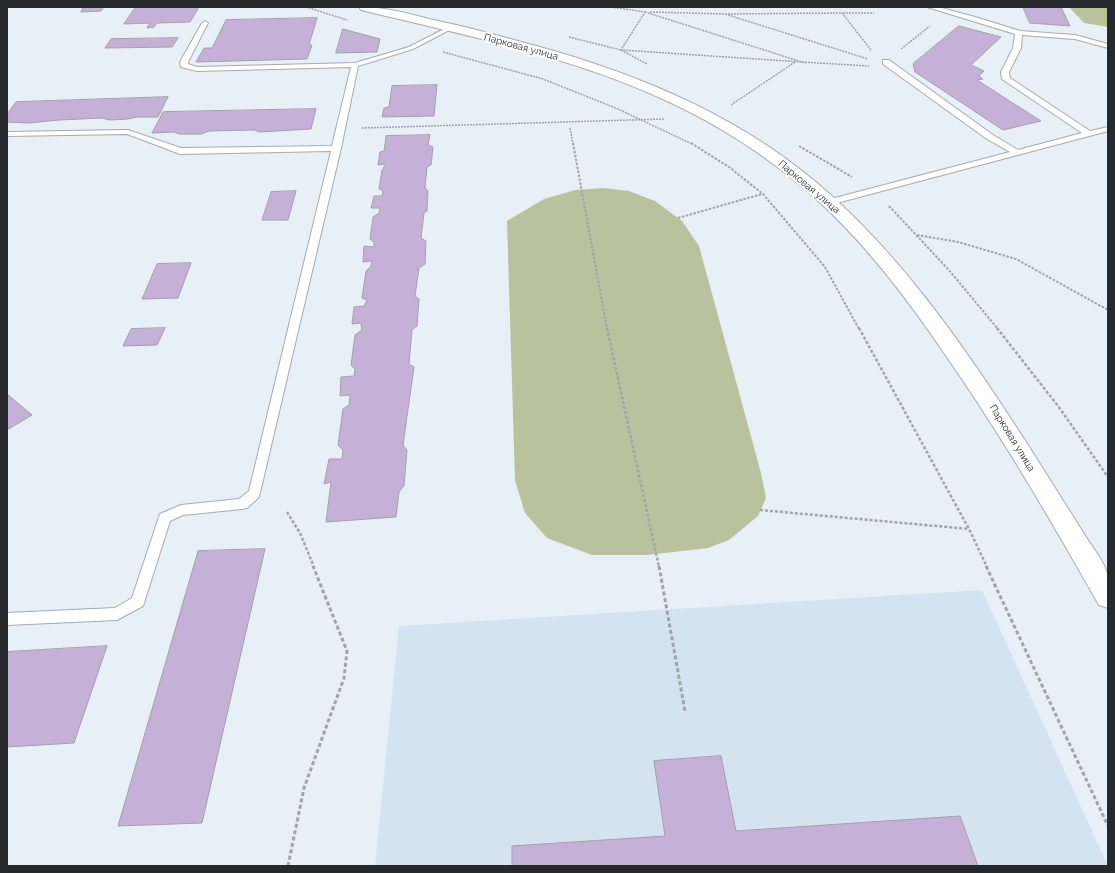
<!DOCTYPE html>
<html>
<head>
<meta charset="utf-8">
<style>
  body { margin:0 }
  #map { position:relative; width:1115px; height:873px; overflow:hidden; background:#e7eff7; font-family:Raleway,sans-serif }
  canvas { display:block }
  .frame { position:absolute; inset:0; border:8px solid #26292b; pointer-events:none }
</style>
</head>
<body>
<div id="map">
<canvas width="1115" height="873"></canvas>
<div class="frame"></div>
</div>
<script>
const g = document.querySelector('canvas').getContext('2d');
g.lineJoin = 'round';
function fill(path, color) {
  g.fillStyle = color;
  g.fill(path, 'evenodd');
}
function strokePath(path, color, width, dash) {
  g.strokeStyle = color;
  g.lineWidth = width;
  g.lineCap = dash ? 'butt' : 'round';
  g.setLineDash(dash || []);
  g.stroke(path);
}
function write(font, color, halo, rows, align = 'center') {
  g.font = font + ' Raleway,sans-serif';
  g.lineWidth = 4;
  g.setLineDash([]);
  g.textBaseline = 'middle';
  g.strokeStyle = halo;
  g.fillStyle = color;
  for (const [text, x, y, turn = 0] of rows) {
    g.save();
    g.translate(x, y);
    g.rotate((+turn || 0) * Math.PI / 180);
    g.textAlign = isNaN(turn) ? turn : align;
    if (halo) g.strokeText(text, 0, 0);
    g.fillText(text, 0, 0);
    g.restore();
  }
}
const built = new Path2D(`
  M 982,590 L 1108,866 L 375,866 L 399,626 Z`);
const green = new Path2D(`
  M 1069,7 L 1108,7 L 1108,27 L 1084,23 Z
  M 604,188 L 629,191 L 655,201 L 682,221 L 699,246 L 761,473 L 766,498 L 758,516 L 729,540 L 708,548 L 647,555 L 592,555 L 547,538 L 525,513 L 515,480 L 507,221 L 544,199 L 575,190 Z`);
const building = new Path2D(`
  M 84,7 L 104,7 L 101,11 L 81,12 Z
  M 136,7 L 199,7 L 190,22 L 157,23 L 154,27 L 147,28 L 150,23 L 124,24 Z
  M 1023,7 L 1061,7 L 1070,26 L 1030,23 Z
  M 317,18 L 309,45 L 312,45 L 307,59 L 196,62 L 204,48 L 212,48 L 226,20 Z
  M 959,26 L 1001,37 L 971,65 L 984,71 L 979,76 L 983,79 L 977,80 L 1041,121 L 1003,130 L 915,72 L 913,64 Z
  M 343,29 L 380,39 L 377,52 L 336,53 Z
  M 178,38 L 172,47 L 105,48 L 111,39 Z
  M 437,85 L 434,116 L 382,117 L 384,108 L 389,107 L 392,86 Z
  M 168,97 L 158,117 L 137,117 L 128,119 L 109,120 L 102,118 L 59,120 L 29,123 L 7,122 L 7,114 L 16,102 Z
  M 316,109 L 311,129 L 260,132 L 254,130 L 209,131 L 201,134 L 179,134 L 174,132 L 152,133 L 163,112 Z
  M 430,135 L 428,145 L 433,147 L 431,165 L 427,167 L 425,188 L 428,191 L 427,211 L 424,213 L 421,238 L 426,241 L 425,264 L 419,268 L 415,296 L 419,299 L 417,326 L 412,330 L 409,364 L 414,367 L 403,445 L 407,450 L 404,486 L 399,492 L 396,517 L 326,522 L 331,482 L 324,484 L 329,459 L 342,459 L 343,450 L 338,445 L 343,409 L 349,405 L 350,395 L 340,396 L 341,377 L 354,376 L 355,369 L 351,365 L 355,335 L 362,330 L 361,323 L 352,324 L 354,307 L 364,306 L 367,300 L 362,298 L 366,271 L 371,266 L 372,261 L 363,262 L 364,246 L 374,247 L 374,242 L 370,239 L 373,217 L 379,213 L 380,208 L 371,208 L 374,196 L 382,196 L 383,191 L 379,189 L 382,170 L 386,164 L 378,165 L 380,152 L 384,151 L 386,136 Z
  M 296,191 L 288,220 L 262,220 L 271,192 Z
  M 191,263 L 178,298 L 142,299 L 157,264 Z
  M 165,328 L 157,345 L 123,346 L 131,329 Z
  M 7,394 L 32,415 L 7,430 Z
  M 265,549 L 202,823 L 118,826 L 198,551 Z
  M 107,646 L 74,743 L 7,747 L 7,652 Z
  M 721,756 L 736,831 L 960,816 L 978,866 L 512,866 L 512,846 L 665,836 L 654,761 Z`);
const pathFar3 = new Path2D(`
  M 306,7 L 347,20
  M 611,7 L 645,12
  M 645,12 L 802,62 L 621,50 Z
  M 650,12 L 725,14 L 842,13 L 871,50
  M 843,13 L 874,13
  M 725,14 L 868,59
  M 569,37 L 621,50 L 647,64
  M 901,49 L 930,26
  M 443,52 L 543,79 L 618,109 L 692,144
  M 802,62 L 869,66
  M 802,62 L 806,63
  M 731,105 L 795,62
  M 362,128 L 665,119
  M 570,128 L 573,144`);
const pathFar2 = new Path2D(`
  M 573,143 L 607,329
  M 691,143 L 729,167 L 763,194 L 825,267 L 859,329
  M 799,146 L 852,177
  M 889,206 L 948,269 L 998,329
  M 678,218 L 762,194
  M 917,235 L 958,242 L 1016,259 L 1108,310`);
const pathFar1 = new Path2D(`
  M 607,328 L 659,567
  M 859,328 L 969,529 L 987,567
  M 997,328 L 1058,406 L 1108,477
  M 760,510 L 969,529
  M 287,512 L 300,533 L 314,567`);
const path = new Path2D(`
  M 659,566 L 685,711
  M 986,566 L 1108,826
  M 288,866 L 304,788 L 344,678 L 347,651 L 313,566`);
const service = new Path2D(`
  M 927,7 L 938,7 L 975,17 L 1020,31 L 1075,35 L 1108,44 L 1108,48 L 1075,39 L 1022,35 L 1021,48 L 1009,72 L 1010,78 L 1090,131 L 1108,127 L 1108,131 L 833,204 L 827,204 L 827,200 L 1010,152 L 987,139 L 883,64 L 883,60 L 889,60 L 993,135 L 1018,150 L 1082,133 L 1002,79 L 1001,72 L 1013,48 L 1015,34 Z
  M 205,21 L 208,23 L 188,62 L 188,64 L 197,67 L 355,63 L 409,47 L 448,27 L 453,28 L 413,49 L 358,66 L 341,148 L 259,497 L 247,508 L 242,509 L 183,515 L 170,521 L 143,606 L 117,620 L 7,625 L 7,613 L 115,608 L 132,598 L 160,514 L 181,505 L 239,499 L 249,491 L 331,151 L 180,154 L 127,134 L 7,136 L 7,132 L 128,130 L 181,148 L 332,146 L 351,67 L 197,71 L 181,67 L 180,62 L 202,23 Z`);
const tertiary = new Path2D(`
  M 359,7 C 384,7 406,13 429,19 C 458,25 486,32 514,40 C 623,68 731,110 817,183 C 902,255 966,349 1026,442 C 1046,474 1066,505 1086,537 C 1093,548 1103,560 1107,573 C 1111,582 1108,598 1108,608 L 1099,605 C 1053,524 1006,443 953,366 C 910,302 864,240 806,190 C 764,154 717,124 667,101 C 570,56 464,35 361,10 Z`);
const farStreetnames = [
  ["Парковая улица",521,47,15],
  ["Парковая улица",809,187,40],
  ["Парковая улица",1012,438,58]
];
fill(built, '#d5e3f0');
fill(green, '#b8c29d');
fill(building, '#c5b1d7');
strokePath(building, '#a4a0a9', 1);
strokePath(service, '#a4acb3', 2);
strokePath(tertiary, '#a4acb3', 2);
strokePath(pathFar3, '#9fa5aa', 1.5, [2, 1]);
strokePath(pathFar2, '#9fa5aa', 2, [2.5, 1.5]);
strokePath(pathFar1, '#9fa5aa', 2.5, [3, 2]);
strokePath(path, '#9fa5aa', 3, [4, 2.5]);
fill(service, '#fff');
fill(tertiary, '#fff');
write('10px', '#26292b', '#fff', farStreetnames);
</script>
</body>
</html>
